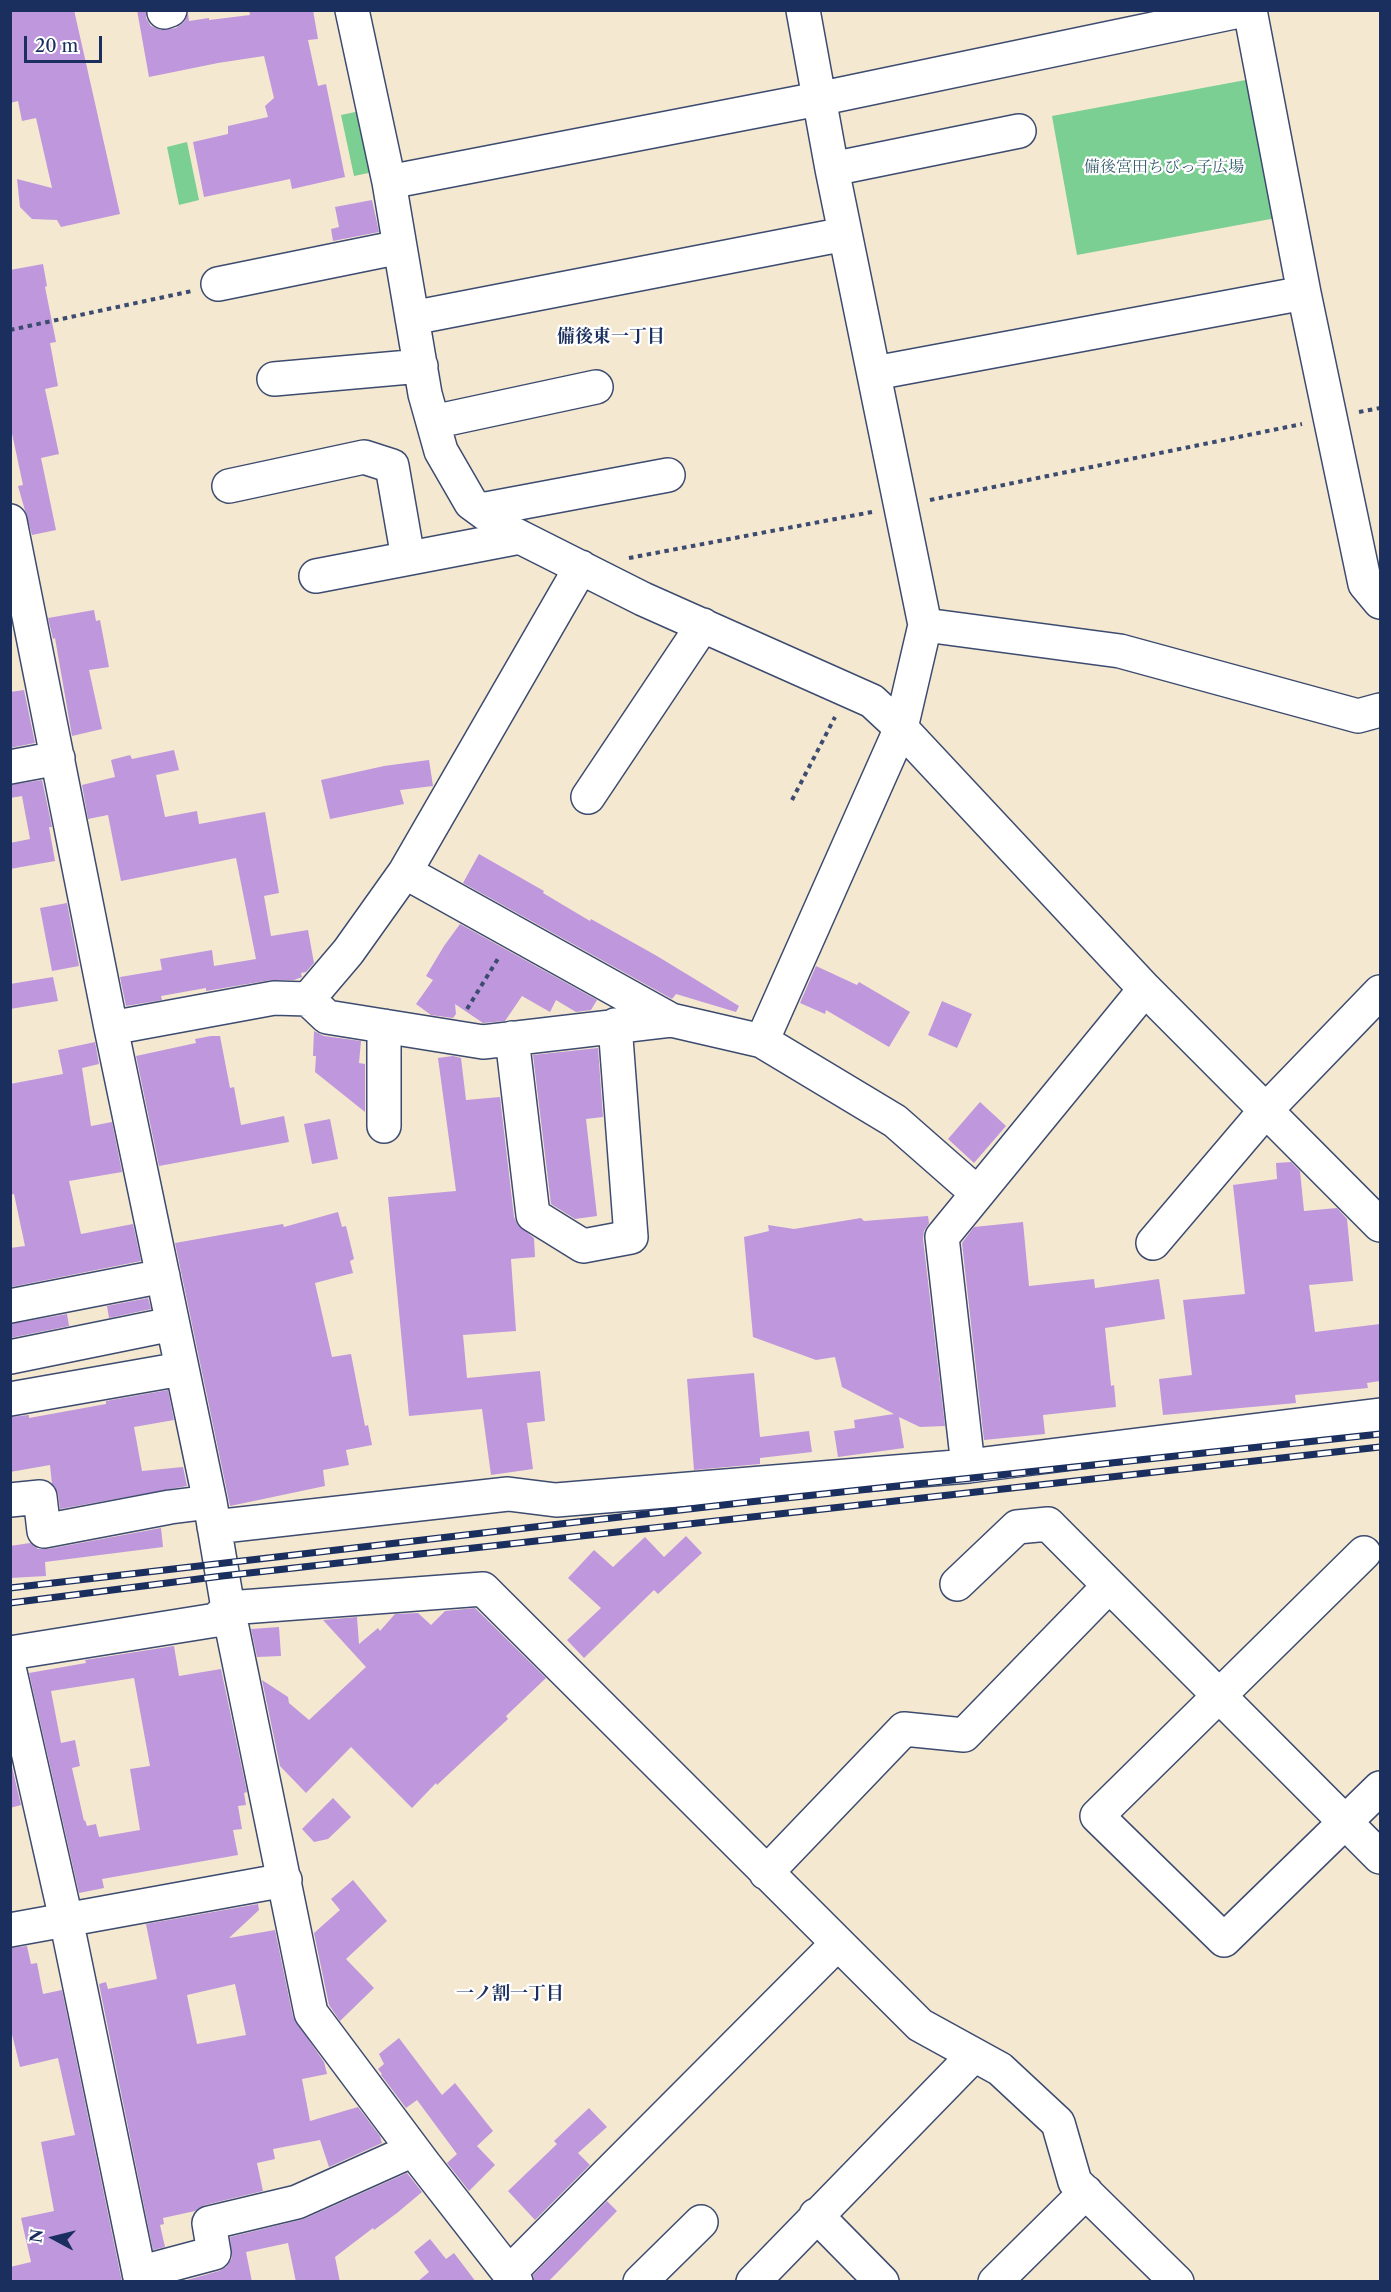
<!DOCTYPE html>
<html>
<head>
<meta charset="utf-8">
<style>
  body { margin:0 }
  #map { position:relative; width:1391px; height:2292px; overflow:hidden; background:#f4e8d1; font-family:"Libre Caslon Text",serif }
  canvas { display:block }
  .frame { position:absolute; inset:0; border:12px solid #1b2f5e; pointer-events:none }
  .north { position:absolute; left:24px; top:2208px; width:60px; height:60px; -webkit-text-stroke:4px #fff; paint-order:stroke; rotate:277deg; font-size:16px; font-weight:700; line-height:24px; text-align:center; color:#1b2f5e }
  .north::after { content:''; display:block; margin:auto; width:21px; height:27px; background:#1b2f5e; clip-path:polygon(50% 0,100% 100%,50% 72%,0 100%) }
  .scale { position:absolute; left:24px; top:36px; width:78px; height:27px; box-sizing:border-box; border:3px solid #1b2f5e; border-top:0; padding-left:8px; font-size:18px; line-height:21px; white-space:nowrap; color:#1b2f5e; -webkit-text-stroke:4px #fff; paint-order:stroke }
</style>
</head>
<body>
<div id="map">
<canvas width="1391" height="2292"></canvas>
<div class="frame"></div>
<div class="north">N</div>
<div class="scale">20 m</div>
</div>
<script>
const g = document.querySelector('canvas').getContext('2d');
g.lineJoin = 'round';
function fill(path, color) {
  g.fillStyle = color;
  g.fill(path, 'evenodd');
}
function strokePath(path, color, width, dash) {
  g.strokeStyle = color;
  g.lineWidth = width;
  g.lineCap = dash ? 'butt' : 'round';
  g.setLineDash(dash || []);
  g.stroke(path);
}
function write(font, color, halo, rows, align = 'center') {
  g.font = font + ' "Libre Caslon Text","Noto Serif JP",serif';
  g.lineWidth = 4.5;
  g.setLineDash([]);
  g.textBaseline = 'middle';
  g.strokeStyle = halo;
  g.fillStyle = color;
  for (const [text, x, y, turn = 0] of rows) {
    g.save();
    g.translate(x, y);
    g.rotate((+turn || 0) * Math.PI / 180);
    g.textAlign = isNaN(turn) ? turn : align;
    if (halo) g.strokeText(text, 0, 0);
    g.fillText(text, 0, 0);
    g.restore();
  }
}
const green = new Path2D(`
  M 1251,79 L 1276,218 L 1077,255 L 1052,116 Z
  M 360,111 L 373,172 L 354,176 L 341,115 Z
  M 187,142 L 199,200 L 179,205 L 167,147 Z`);
const building = new Path2D(`
  M 10,10 L 74,10 L 120,214 L 61,227 L 57,220 L 32,219 L 20,207 L 17,179 L 52,188 L 36,118 L 22,121 L 18,101 L 10,103 Z
  M 137,10 L 146,10 L 146,18 L 151,26 L 161,30 L 176,28 L 184,22 L 188,13 L 189,21 L 209,18 L 209,20 L 250,15 L 249,10 L 313,10 L 318,39 L 308,40 L 318,86 L 326,84 L 345,177 L 292,189 L 290,179 L 204,197 L 193,142 L 228,134 L 228,126 L 268,117 L 265,106 L 274,98 L 264,56 L 218,63 L 149,77 Z
  M 372,200 L 379,232 L 333,241 L 331,229 L 339,227 L 335,207 Z
  M 43,264 L 47,286 L 45,287 L 56,342 L 50,343 L 58,386 L 45,389 L 59,454 L 41,458 L 56,530 L 32,535 L 18,486 L 23,485 L 10,424 L 10,270 Z
  M 94,610 L 96,621 L 100,620 L 109,667 L 89,670 L 102,729 L 72,736 L 55,638 L 53,639 L 48,618 Z
  M 24,690 L 35,743 L 10,748 L 10,692 Z
  M 174,750 L 179,770 L 156,775 L 165,817 L 197,811 L 199,824 L 265,812 L 279,893 L 264,896 L 271,936 L 308,930 L 314,963 L 306,972 L 301,973 L 302,977 L 294,980 L 271,980 L 206,991 L 206,988 L 161,996 L 162,1000 L 126,1006 L 120,977 L 162,970 L 160,959 L 212,950 L 214,966 L 256,959 L 236,858 L 121,881 L 108,815 L 88,819 L 82,785 L 115,777 L 111,760 L 130,755 L 132,759 Z
  M 429,760 L 433,786 L 400,790 L 404,804 L 330,819 L 321,780 L 384,766 Z
  M 42,780 L 52,827 L 49,827 L 55,861 L 10,869 L 10,843 L 30,839 L 22,796 L 10,798 L 10,785 Z
  M 479,854 L 544,891 L 543,893 L 590,921 L 591,919 L 657,956 L 739,1006 L 736,1012 L 676,994 L 672,999 L 463,883 Z
  M 67,903 L 79,966 L 52,971 L 40,908 Z
  M 460,924 L 597,1000 L 591,1010 L 576,1012 L 556,1000 L 550,1012 L 522,996 L 505,1021 L 483,1023 L 455,1004 L 456,1014 L 453,1018 L 431,1015 L 416,1004 L 433,980 L 426,976 L 444,946 Z
  M 816,966 L 857,985 L 859,982 L 910,1012 L 889,1047 L 826,1010 L 825,1014 L 800,1003 Z
  M 53,977 L 58,1001 L 10,1009 L 10,984 Z
  M 942,1001 L 972,1014 L 957,1048 L 928,1035 Z
  M 314,1031 L 324,1036 L 361,1041 L 359,1063 L 365,1064 L 365,1112 L 315,1072 L 316,1056 L 313,1056 Z
  M 211,1036 L 220,1036 L 230,1088 L 234,1087 L 241,1125 L 284,1116 L 289,1142 L 159,1166 L 136,1056 L 196,1043 L 195,1039 Z
  M 95,1042 L 99,1064 L 82,1068 L 91,1126 L 112,1122 L 122,1172 L 69,1181 L 81,1234 L 133,1224 L 141,1261 L 11,1287 L 10,1248 L 25,1246 L 14,1194 L 10,1195 L 10,1084 L 63,1074 L 58,1050 Z
  M 598,1048 L 603,1117 L 586,1119 L 597,1216 L 575,1219 L 551,1204 L 533,1055 Z
  M 453,1056 L 461,1058 L 466,1100 L 500,1097 L 514,1217 L 518,1225 L 534,1238 L 535,1257 L 511,1259 L 516,1331 L 463,1335 L 467,1378 L 540,1371 L 545,1421 L 527,1423 L 533,1469 L 491,1475 L 482,1409 L 409,1416 L 388,1197 L 456,1191 L 438,1058 Z
  M 980,1102 L 1006,1126 L 974,1163 L 948,1139 Z
  M 330,1119 L 338,1159 L 312,1164 L 304,1124 Z
  M 1291,1162 L 1300,1171 L 1304,1211 L 1337,1208 L 1347,1219 L 1353,1281 L 1309,1285 L 1315,1332 L 1380,1324 L 1380,1381 L 1367,1383 L 1368,1388 L 1295,1395 L 1296,1403 L 1163,1415 L 1159,1379 L 1192,1375 L 1183,1300 L 1245,1294 L 1233,1185 L 1277,1179 L 1276,1163 Z
  M 338,1212 L 342,1227 L 346,1226 L 354,1259 L 350,1261 L 353,1273 L 315,1283 L 332,1357 L 351,1354 L 365,1426 L 368,1425 L 372,1445 L 346,1450 L 349,1465 L 323,1470 L 325,1486 L 230,1506 L 175,1243 L 283,1224 L 284,1227 Z
  M 928,1216 L 929,1223 L 924,1231 L 923,1239 L 945,1426 L 920,1427 L 899,1417 L 904,1448 L 838,1457 L 834,1431 L 855,1428 L 854,1420 L 894,1414 L 842,1387 L 835,1357 L 816,1360 L 753,1337 L 744,1237 L 769,1231 L 768,1225 L 794,1229 L 861,1218 L 864,1221 Z
  M 1023,1222 L 1029,1286 L 1094,1279 L 1095,1288 L 1159,1279 L 1165,1319 L 1105,1328 L 1111,1386 L 1114,1385 L 1116,1407 L 1043,1415 L 1045,1434 L 984,1440 L 962,1243 L 974,1227 Z
  M 148,1298 L 151,1309 L 109,1318 L 107,1306 Z
  M 67,1314 L 69,1326 L 10,1338 L 10,1324 Z
  M 754,1373 L 760,1437 L 809,1431 L 812,1452 L 760,1458 L 760,1464 L 694,1470 L 687,1379 Z
  M 168,1390 L 174,1420 L 134,1427 L 142,1471 L 183,1467 L 187,1486 L 60,1509 L 58,1494 L 52,1484 L 50,1465 L 10,1472 L 10,1417 L 29,1415 L 29,1418 L 106,1404 L 106,1401 Z
  M 161,1528 L 163,1547 L 45,1562 L 46,1576 L 10,1578 L 10,1546 L 30,1543 L 38,1549 L 48,1549 Z
  M 686,1536 L 702,1553 L 658,1594 L 654,1590 L 584,1658 L 567,1640 L 601,1608 L 568,1578 L 594,1550 L 613,1567 L 645,1537 L 664,1557 Z
  M 475,1608 L 546,1678 L 506,1716 L 508,1719 L 437,1785 L 436,1783 L 412,1808 L 351,1747 L 306,1793 L 280,1766 L 262,1680 L 288,1697 L 289,1703 L 309,1720 L 366,1667 L 323,1620 L 357,1617 L 359,1644 L 378,1628 L 380,1631 L 395,1614 L 418,1613 L 431,1625 L 445,1611 Z
  M 279,1627 L 281,1656 L 257,1657 L 251,1629 Z
  M 174,1646 L 179,1676 L 221,1669 L 247,1792 L 244,1793 L 246,1805 L 238,1806 L 242,1829 L 233,1830 L 238,1855 L 102,1879 L 104,1888 L 79,1893 L 29,1673 L 86,1663 L 85,1660 ZM 134,1678 L 150,1766 L 130,1769 L 140,1830 L 99,1837 L 96,1824 L 87,1826 L 85,1820 L 84,1821 L 72,1768 L 80,1766 L 75,1740 L 61,1743 L 51,1691 Z
  M 10,1759 L 21,1805 L 10,1808 Z
  M 333,1798 L 351,1817 L 328,1839 L 314,1842 L 302,1829 Z
  M 353,1880 L 387,1921 L 346,1959 L 374,1988 L 340,2021 L 329,2005 L 314,1933 L 340,1910 L 331,1899 Z
  M 258,1904 L 259,1910 L 229,1938 L 275,1930 L 293,2017 L 324,2062 L 327,2074 L 302,2079 L 310,2121 L 358,2107 L 380,2136 L 382,2143 L 329,2167 L 320,2140 L 273,2149 L 275,2159 L 257,2163 L 263,2191 L 205,2205 L 195,2211 L 163,2218 L 164,2224 L 160,2225 L 165,2247 L 153,2250 L 99,1984 L 106,1982 L 108,1989 L 157,1979 L 146,1924 ZM 235,1984 L 246,2035 L 197,2044 L 187,1995 Z
  M 27,1946 L 31,1964 L 37,1963 L 43,1994 L 62,1990 L 122,2282 L 10,2282 L 10,2267 L 31,2262 L 21,2218 L 54,2211 L 41,2142 L 75,2135 L 58,2058 L 20,2067 L 10,2026 L 10,1948 Z
  M 399,2038 L 442,2095 L 455,2083 L 493,2131 L 477,2146 L 495,2165 L 469,2191 L 447,2163 L 457,2154 L 417,2100 L 406,2108 L 381,2075 L 382,2074 L 378,2069 L 384,2064 L 379,2054 Z
  M 589,2108 L 607,2127 L 578,2153 L 590,2165 L 535,2220 L 508,2191 L 557,2144 L 554,2141 Z
  M 407,2173 L 422,2192 L 397,2213 L 374,2230 L 373,2228 L 335,2257 L 340,2282 L 296,2282 L 288,2243 L 246,2252 L 252,2282 L 180,2282 L 219,2271 L 226,2267 L 232,2258 L 230,2237 L 304,2219 Z
  M 607,2201 L 617,2211 L 548,2282 L 534,2282 L 533,2275 Z
  M 430,2239 L 446,2259 L 454,2253 L 476,2282 L 417,2282 L 429,2272 L 414,2252 Z`);
const path = new Path2D(`
  M 10,330 L 192,291
  M 1359,412 L 1380,408
  M 930,500 L 1302,424
  M 629,558 L 872,512
  M 792,800 L 835,717
  M 467,1009 L 499,957`);
const minor = new Path2D(`
  M 352,10 L 389,182 L 425,394 L 441,451 L 471,503 L 512,533 L 643,599 L 872,701 L 901,728 L 1145,989 L 1380,1225
  M 1250,10 L 1304,293 L 1365,584 L 1380,602
  M 164,12 L 170,10
  M 832,169 L 1019,131
  M 389,182 L 818,99 L 1244,10
  M 218,284 L 400,247
  M 412,318 L 845,234
  M 875,373 L 1304,293
  M 274,379 L 421,366
  M 433,422 L 596,387
  M 229,486 L 364,457 L 392,466 L 408,558
  M 481,510 L 668,475
  M 10,521 L 111,1028 L 210,1502 L 228,1608 L 311,2013 L 424,2164 L 516,2282
  M 316,576 L 520,537
  M 925,625 L 1120,651 L 1358,716 L 1380,710
  M 10,767 L 58,758
  M 588,797 L 703,625
  M 405,872 L 671,1020
  M 308,999 L 348,952 L 405,872 L 581,567
  M 111,1028 L 274,998 L 308,999 L 327,1017 L 483,1042 L 671,1020 L 762,1041 L 895,1121 L 977,1193
  M 512,1038 L 533,1215 L 583,1246 L 631,1237 L 615,1025
  M 762,1041 L 901,728 L 925,625 L 832,169 L 803,10
  M 384,1126 L 384,1026
  M 1153,1243 L 1267,1109 L 1380,992
  M 10,1306 L 163,1276
  M 10,1357 L 172,1324
  M 10,1399 L 181,1369
  M 968,1466 L 942,1237 L 1145,989
  M 10,1500 L 40,1497 L 44,1531 L 170,1507 L 210,1502
  M 214,1527 L 508,1494 L 556,1500 L 968,1466 L 1380,1415
  M 1364,1553 L 1097,1816 L 1224,1940 L 1380,1788
  M 957,1584 L 1017,1527 L 1048,1524 L 1380,1857
  M 10,1653 L 216,1620 L 228,1608 L 483,1589 L 920,2025 L 1000,2069 L 1058,2123 L 1075,2182 L 1177,2282
  M 10,1672 L 66,1919 L 141,2282
  M 766,1873 L 904,1729 L 964,1735 L 1109,1586
  M 10,1930 L 285,1880
  M 816,2215 L 882,2282
  M 139,2273 L 214,2253 L 209,2223 L 297,2202 L 413,2150
  M 509,2273 L 837,1944
  M 640,2282 L 701,2222
  M 753,2282 L 974,2055
  M 995,2282 L 1086,2192`);
const rail = new Path2D(`
  M 10,1588 L 749,1502 L 1380,1434
  M 10,1603 L 222,1576 L 1380,1447`);
const parkNames = [
  ["備後宮田ちびっ子広場",1164,167]
];
const neighbourhoodNames = [
  ["備後東一丁目",611,337],
  ["一ノ割一丁目",510,1994]
];
fill(green, '#7bcf92');
fill(building, '#bf97dc');
strokePath(minor, '#3c4b6f', 36);
strokePath(path, '#3c4b6f', 4, [4.5, 4.5]);
strokePath(minor, '#fff', 33);
strokePath(rail, '#1b2f5e', 7);
strokePath(rail, '#fff', 4.5, [14]);
write('16px', '#385f6e', '#fff', parkNames);
write('bold 18px', '#1b2f5e', '#fff', neighbourhoodNames);
</script>
</body>
</html>
